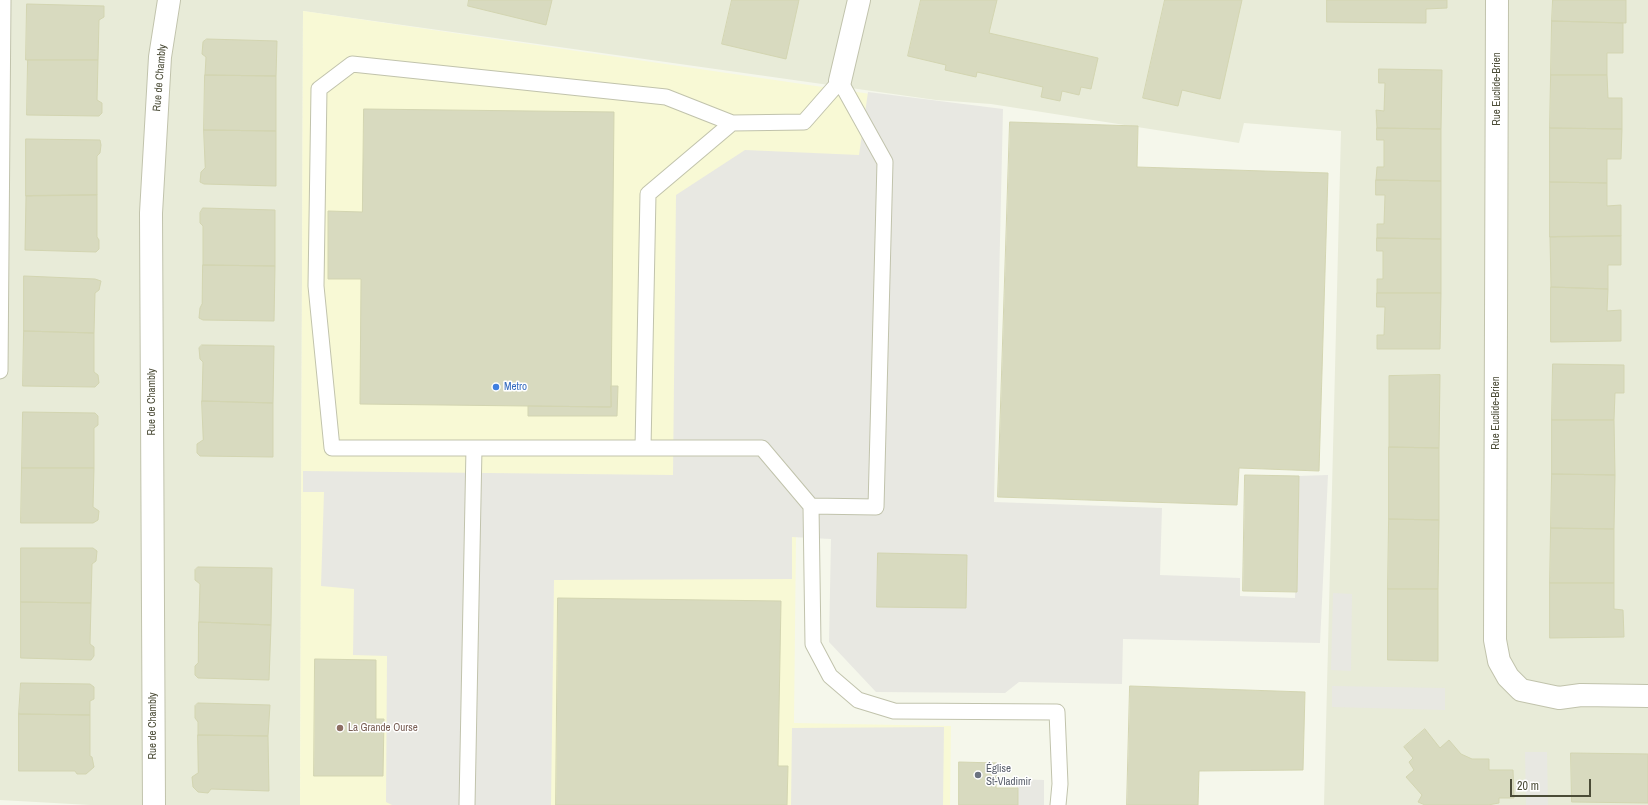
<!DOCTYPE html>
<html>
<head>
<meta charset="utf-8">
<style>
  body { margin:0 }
  #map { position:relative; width:1648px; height:805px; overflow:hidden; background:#f5f7eb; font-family:"Archivo Narrow",sans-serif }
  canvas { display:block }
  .scale { position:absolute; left:1510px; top:779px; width:81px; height:18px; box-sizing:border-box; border:2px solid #4b4c37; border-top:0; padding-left:5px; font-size:12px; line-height:14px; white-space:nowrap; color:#4b4c37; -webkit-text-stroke:3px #fff; paint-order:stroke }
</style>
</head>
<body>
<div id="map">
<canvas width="1648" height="805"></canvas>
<div class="scale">20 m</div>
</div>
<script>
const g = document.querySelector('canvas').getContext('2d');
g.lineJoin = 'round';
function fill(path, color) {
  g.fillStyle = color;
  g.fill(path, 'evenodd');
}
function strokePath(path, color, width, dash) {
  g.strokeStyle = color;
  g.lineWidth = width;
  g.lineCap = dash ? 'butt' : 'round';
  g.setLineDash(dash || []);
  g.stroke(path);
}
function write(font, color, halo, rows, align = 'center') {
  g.font = font + ' "Archivo Narrow",sans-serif';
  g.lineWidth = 3;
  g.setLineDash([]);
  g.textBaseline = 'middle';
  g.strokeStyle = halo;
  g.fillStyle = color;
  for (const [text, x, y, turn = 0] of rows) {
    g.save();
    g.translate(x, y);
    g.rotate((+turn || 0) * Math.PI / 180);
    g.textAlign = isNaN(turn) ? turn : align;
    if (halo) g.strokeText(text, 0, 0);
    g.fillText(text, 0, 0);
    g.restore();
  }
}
const residential = new Path2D(`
  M 0,0 L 1648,0 L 1648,805 L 1324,805 L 1341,131 L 1244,123 L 1239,143 L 991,104 L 936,100 L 303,11 L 300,805 L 90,805 L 0,800 Z`);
const commercial = new Path2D(`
  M 303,11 L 932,103 L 796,534 L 794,723 L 951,726 L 950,805 L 300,805 Z`);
const parking = new Path2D(`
  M 868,92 L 1003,109 L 994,502 L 1162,508 L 1160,575 L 1240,578 L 1240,596 L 1295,598 L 1298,476 L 1328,475 L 1320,643 L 1123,639 L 1122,684 L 1019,682 L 1005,693 L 876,692 L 829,642 L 831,539 L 792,537 L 792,579 L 554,580 L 551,805 L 392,805 L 386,802 L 387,656 L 353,655 L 354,589 L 321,586 L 324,492 L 303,492 L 303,471 L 673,475 L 676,195 L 745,150 L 859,155 Z
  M 1333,593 L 1352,594 L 1351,671 L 1331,670 Z
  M 1332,686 L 1445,688 L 1445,710 L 1332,707 Z
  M 944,727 L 943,805 L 791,805 L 792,728 Z
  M 1525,752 L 1547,752 L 1548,805 L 1526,805 Z
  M 1017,779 L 1044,780 L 1044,805 L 1018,805 Z`);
const building = new Path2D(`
  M 469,0 L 552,0 L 546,25 L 468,6 Z
  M 732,0 L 799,0 L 786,59 L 722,44 Z
  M 921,0 L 997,0 L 989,33 L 1098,58 L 1091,89 L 1081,87 L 1079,95 L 1062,91 L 1060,101 L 1041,97 L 1043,87 L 977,72 L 976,77 L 945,70 L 946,65 L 908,56 Z
  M 1165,0 L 1242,0 L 1220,99 L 1182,90 L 1178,106 L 1143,98 Z
  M 1327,0 L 1447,0 L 1447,8 L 1426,9 L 1426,23 L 1327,22 Z
  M 1553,0 L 1626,0 L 1626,23 L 1552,21 Z
  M 27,4 L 104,6 L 104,17 L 99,20 L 98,60 L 26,60 Z
  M 1552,21 L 1623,23 L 1623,53 L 1607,53 L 1607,75 L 1551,75 Z
  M 207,39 L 277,41 L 276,76 L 205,75 L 206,57 L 202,54 L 203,42 Z
  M 28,60 L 98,60 L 97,100 L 102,103 L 102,113 L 99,116 L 27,115 Z
  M 1379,69 L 1442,70 L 1441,129 L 1377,128 L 1376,110 L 1384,111 L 1385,83 L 1379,83 Z
  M 205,75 L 276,76 L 276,131 L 204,130 Z
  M 1551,75 L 1607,75 L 1608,98 L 1622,98 L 1622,129 L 1550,128 Z
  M 364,109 L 614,112 L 611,407 L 360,404 L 361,279 L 328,279 L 328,211 L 362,212 Z
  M 1010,122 L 1138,126 L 1137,167 L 1328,173 L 1319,471 L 1239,468 L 1237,505 L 998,497 Z
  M 1377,128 L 1441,129 L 1441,181 L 1376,180 L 1377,167 L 1384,167 L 1384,140 L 1377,140 Z
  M 1550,128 L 1622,129 L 1621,159 L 1607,159 L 1607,183 L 1550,182 Z
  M 204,130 L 276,131 L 276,186 L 204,184 L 200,182 L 201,172 L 205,168 Z
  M 26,139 L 100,140 L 101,145 L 100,153 L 97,156 L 97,195 L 26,196 Z
  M 1376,180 L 1441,181 L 1441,239 L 1377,238 L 1377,224 L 1384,224 L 1385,195 L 1376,195 Z
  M 1550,182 L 1607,183 L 1607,206 L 1621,205 L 1621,236 L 1550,237 Z
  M 97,195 L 97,237 L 99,240 L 99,249 L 96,252 L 25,250 L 26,196 Z
  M 203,208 L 275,210 L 275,266 L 203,265 L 203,226 L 200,223 L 200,213 Z
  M 1621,236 L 1621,265 L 1608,265 L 1608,289 L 1551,287 L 1550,237 Z
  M 1377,238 L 1441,239 L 1441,293 L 1377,293 L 1377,279 L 1383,279 L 1383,251 L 1377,251 Z
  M 203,265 L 275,266 L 274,321 L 203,320 L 199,318 L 200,308 L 202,304 Z
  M 24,276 L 95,279 L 101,281 L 99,290 L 95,293 L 94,333 L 24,331 Z
  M 1551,287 L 1608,289 L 1607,311 L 1621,310 L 1621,341 L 1551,342 Z
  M 1377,293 L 1441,293 L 1440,349 L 1377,349 L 1377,335 L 1384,335 L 1385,307 L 1377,307 Z
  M 24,331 L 94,333 L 94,372 L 98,375 L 99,383 L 95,387 L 23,386 Z
  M 202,345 L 274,346 L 273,403 L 202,401 L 203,362 L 200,359 L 199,348 Z
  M 1553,364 L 1624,365 L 1624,393 L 1615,393 L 1614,420 L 1552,420 Z
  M 1440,375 L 1439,448 L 1389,447 L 1389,376 Z
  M 611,386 L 618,386 L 617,416 L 528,416 L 528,406 L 611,407 Z
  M 202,401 L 273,403 L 273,457 L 200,456 L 197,453 L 197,444 L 203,440 Z
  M 23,412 L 95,413 L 98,416 L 98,425 L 94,428 L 94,468 L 22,468 Z
  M 1552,420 L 1614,420 L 1615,475 L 1552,474 Z
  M 1389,447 L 1439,448 L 1439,520 L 1389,519 Z
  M 22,468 L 94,468 L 93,507 L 99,511 L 98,520 L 93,523 L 21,523 Z
  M 1552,474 L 1615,475 L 1614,529 L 1551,528 Z
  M 1245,475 L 1299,476 L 1297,592 L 1243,591 Z
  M 1389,519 L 1439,520 L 1438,589 L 1388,589 Z
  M 1551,528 L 1614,529 L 1614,583 L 1550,583 Z
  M 21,548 L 93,548 L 97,551 L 96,561 L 92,564 L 91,603 L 21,602 Z
  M 878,553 L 967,555 L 966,608 L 877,607 Z
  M 198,567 L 272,568 L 271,625 L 199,622 L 200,584 L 195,580 L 195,570 Z
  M 1550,583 L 1614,583 L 1614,609 L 1623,610 L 1624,637 L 1550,638 Z
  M 1388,589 L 1438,589 L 1438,661 L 1388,660 Z
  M 558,598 L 781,601 L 778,766 L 788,766 L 787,805 L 556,805 Z
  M 21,602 L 91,603 L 90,644 L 94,647 L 94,656 L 91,660 L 21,658 Z
  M 199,622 L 271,625 L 269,680 L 198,678 L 195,675 L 195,666 L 198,663 Z
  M 315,659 L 376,660 L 376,719 L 384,719 L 383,776 L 314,776 Z
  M 21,683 L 90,684 L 94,687 L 94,699 L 90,701 L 90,715 L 19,714 Z
  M 1130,686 L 1305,692 L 1303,770 L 1199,771 L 1198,805 L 1127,805 Z
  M 198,703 L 270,705 L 268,736 L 198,735 L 198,722 L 195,718 L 195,706 Z
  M 19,714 L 90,715 L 90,756 L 92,757 L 94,767 L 86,774 L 77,774 L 75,771 L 19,771 Z
  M 1425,729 L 1440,748 L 1449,740 L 1461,754 L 1472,759 L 1489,759 L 1489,770 L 1513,770 L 1514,798 L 1499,798 L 1499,803 L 1488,805 L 1425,805 L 1418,802 L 1422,795 L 1406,777 L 1414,770 L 1409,762 L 1413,758 L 1404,747 Z
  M 198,735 L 268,736 L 269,791 L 211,789 L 208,793 L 198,792 L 193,787 L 192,777 L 198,773 Z
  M 1571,753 L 1648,754 L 1648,803 L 1572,802 Z
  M 959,762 L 997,763 L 996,788 L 1018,788 L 1018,805 L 959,805 Z`);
const lane = new Path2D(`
  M 0,371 L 3,0
  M 643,448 L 648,194 L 732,123 L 804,122 L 840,81 L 885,162 L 876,507 L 811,506 L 762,448 L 332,448 L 316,286 L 319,89 L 352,64 L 666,97 L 732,123
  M 811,506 L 813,644 L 830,676 L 858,700 L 894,711 L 1057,712 L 1060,784 L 1058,805
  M 467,805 L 474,448`);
const street = new Path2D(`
  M 1497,0 L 1495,640 L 1499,661 L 1508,677 L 1521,690 L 1559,698 L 1581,695 L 1648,696
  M 840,81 L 859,0
  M 154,805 L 151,213 L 160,57 L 169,0`);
const markers = [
  [496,387,4,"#3f7fe0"],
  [340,728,4,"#8d6e63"],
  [978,775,4,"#6b7280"]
];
const streetNames = [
  ["Rue de Chambly",160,78,-85],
  ["Rue Euclide-Brien",1497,89,-90],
  ["Rue de Chambly",152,402,-90],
  ["Rue Euclide-Brien",1496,413,-90],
  ["Rue de Chambly",153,726,-90]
];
const shopNames = [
  ["Metro",504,387]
];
const educationNames = [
  ["La Grande Ourse",348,728]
];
const worshipNames = [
  ["Église",986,769],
  ["St-Vladimir",986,782]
];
fill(residential, '#e8ebd8');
fill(commercial, '#f8f9d5');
fill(parking, '#e8e8e2');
fill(building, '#d8dabf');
strokePath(building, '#d3d5b1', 1);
strokePath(lane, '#c1c3ac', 17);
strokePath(street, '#c1c3ac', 24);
strokePath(lane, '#fff', 15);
strokePath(street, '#fff', 22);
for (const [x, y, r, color] of markers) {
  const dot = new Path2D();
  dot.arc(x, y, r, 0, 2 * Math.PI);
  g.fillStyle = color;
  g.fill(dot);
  strokePath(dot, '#fff', 1.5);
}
write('11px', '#4b4c37', '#fff', streetNames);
write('11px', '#366cbe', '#fff', shopNames, 'left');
write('11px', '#785e54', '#fff', educationNames, 'left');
write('11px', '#5b616d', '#fff', worshipNames, 'left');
</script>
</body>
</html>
